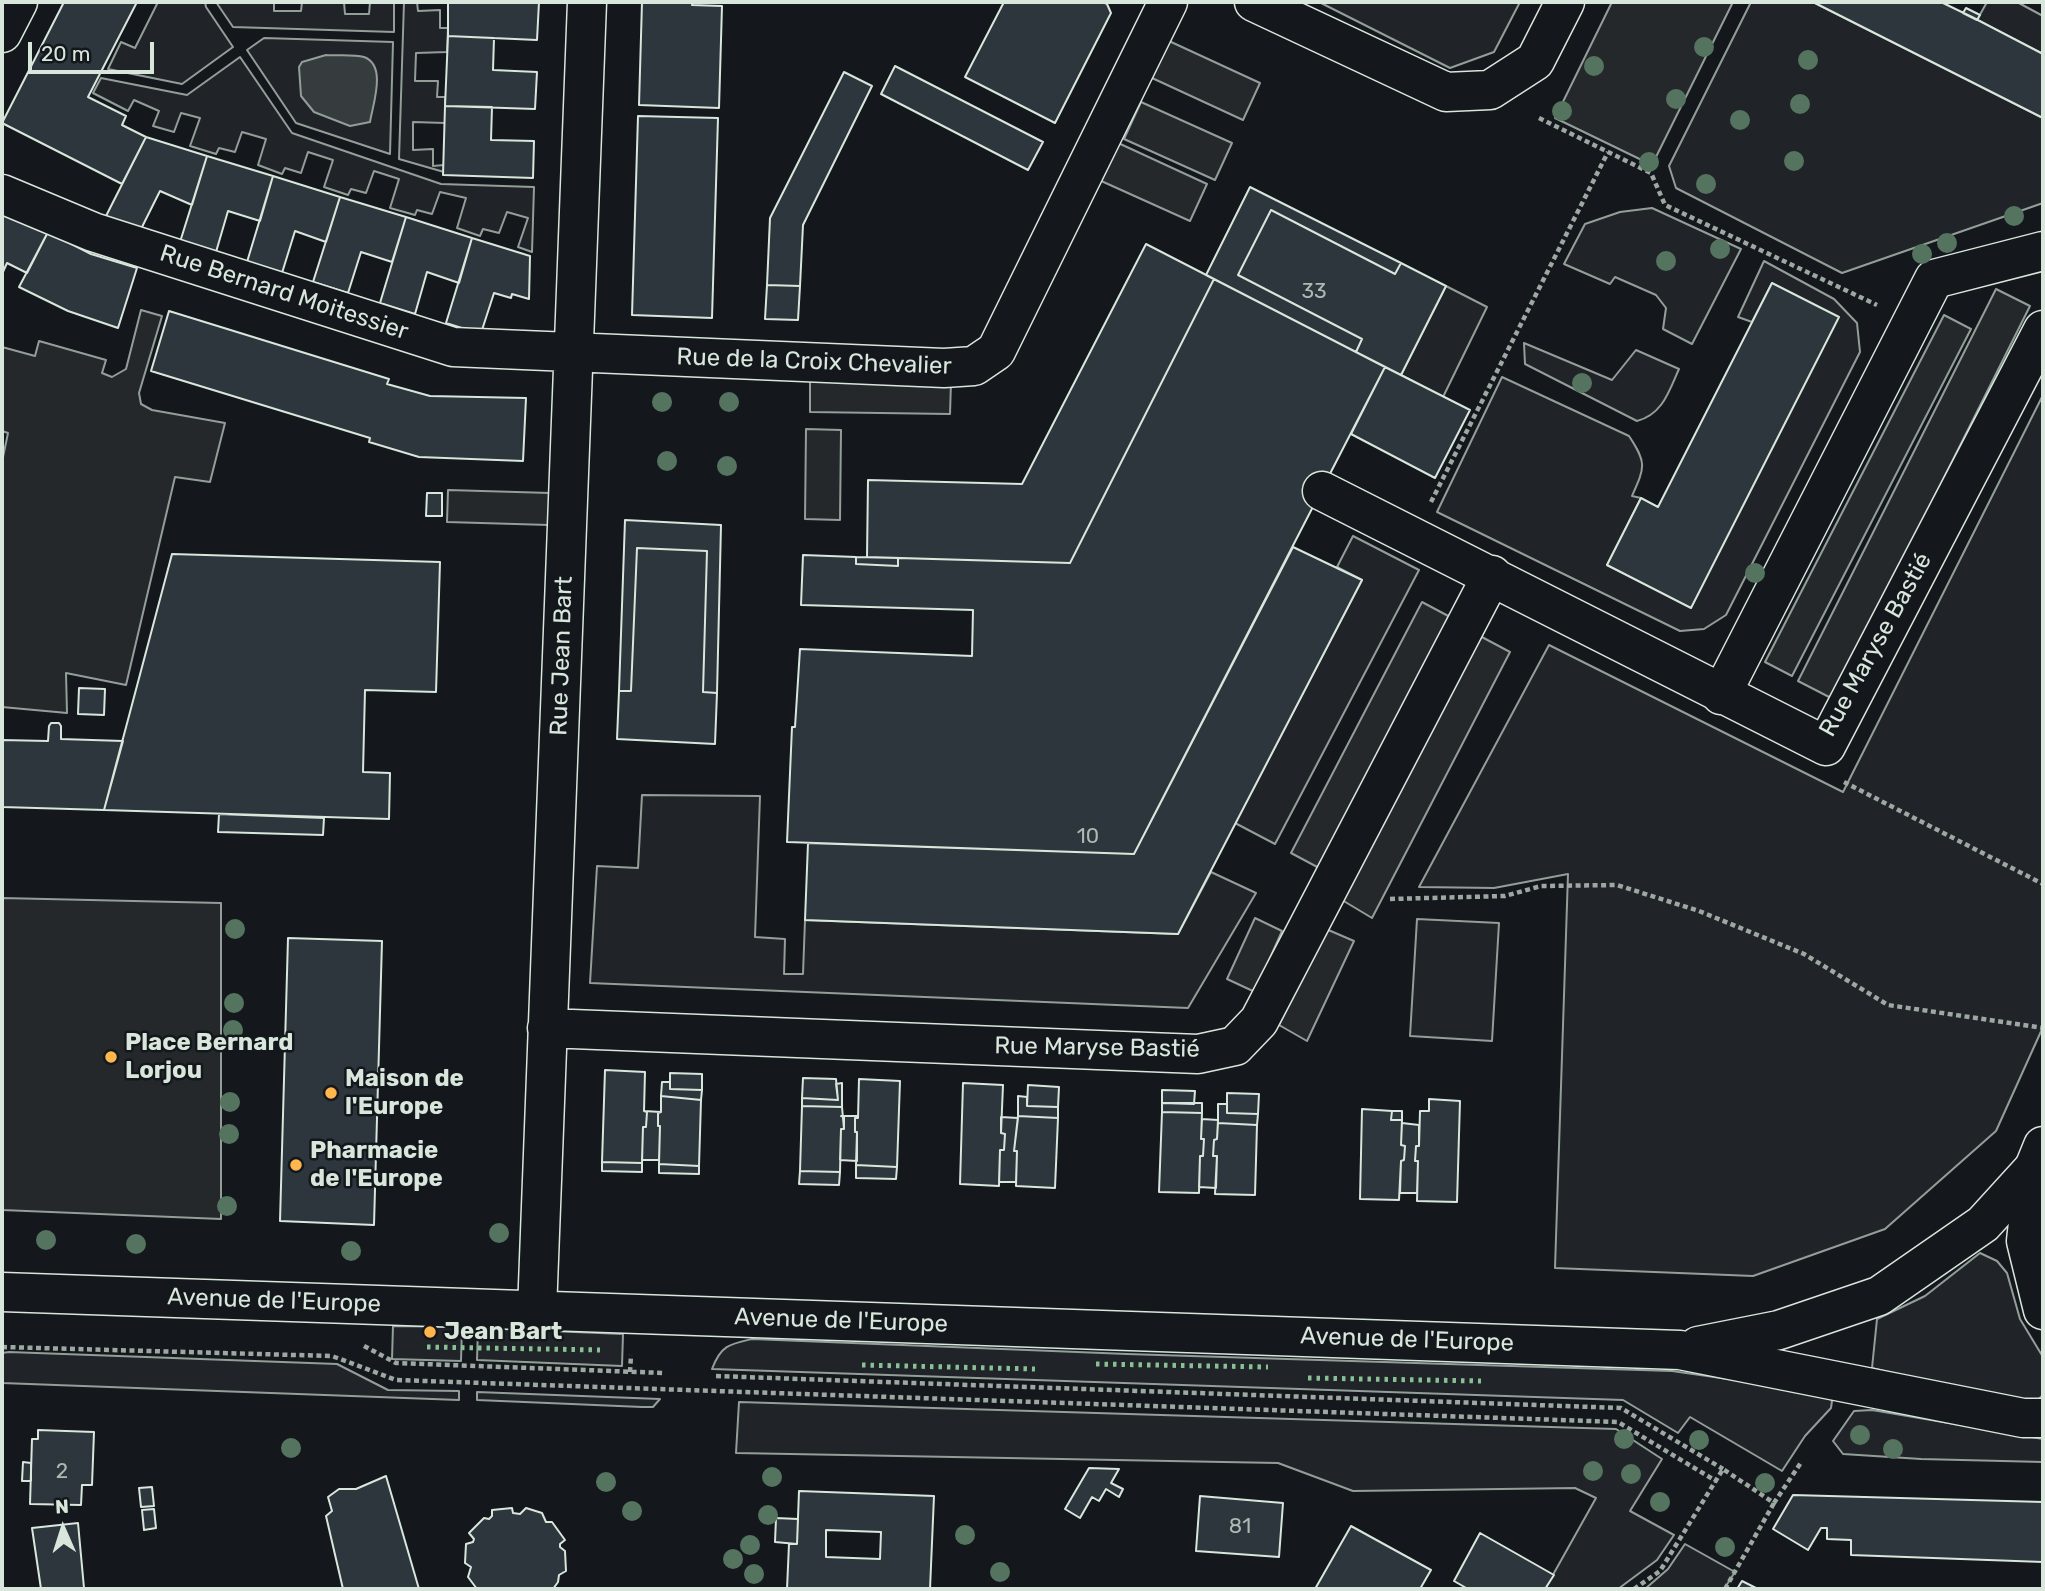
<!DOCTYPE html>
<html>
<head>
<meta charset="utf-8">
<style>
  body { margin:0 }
  #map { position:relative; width:2045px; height:1591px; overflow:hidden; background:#14181c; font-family:Rubik,sans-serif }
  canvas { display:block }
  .frame { position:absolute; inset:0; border:4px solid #d8e6dc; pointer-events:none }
  .north { position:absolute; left:28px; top:1493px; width:70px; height:70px; -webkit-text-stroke:5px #14181c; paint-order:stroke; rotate:357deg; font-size:19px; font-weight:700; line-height:28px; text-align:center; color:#d8e6dc }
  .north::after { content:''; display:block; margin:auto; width:24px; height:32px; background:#d8e6dc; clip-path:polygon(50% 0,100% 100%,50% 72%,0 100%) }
  .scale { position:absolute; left:28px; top:42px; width:126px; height:32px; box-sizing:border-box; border:4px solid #d8e6dc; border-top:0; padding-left:9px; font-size:21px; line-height:24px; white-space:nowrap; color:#d8e6dc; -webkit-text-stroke:5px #14181c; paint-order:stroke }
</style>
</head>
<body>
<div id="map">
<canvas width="2045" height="1591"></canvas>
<div class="frame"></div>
<div class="north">N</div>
<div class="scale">20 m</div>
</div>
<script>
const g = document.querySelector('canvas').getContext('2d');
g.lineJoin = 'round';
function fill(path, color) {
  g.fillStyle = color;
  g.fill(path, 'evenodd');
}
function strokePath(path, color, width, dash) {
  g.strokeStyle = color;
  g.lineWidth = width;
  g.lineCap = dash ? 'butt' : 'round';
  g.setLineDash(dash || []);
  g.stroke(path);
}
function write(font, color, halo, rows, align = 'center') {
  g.font = font + ' Rubik,sans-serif';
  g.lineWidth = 5;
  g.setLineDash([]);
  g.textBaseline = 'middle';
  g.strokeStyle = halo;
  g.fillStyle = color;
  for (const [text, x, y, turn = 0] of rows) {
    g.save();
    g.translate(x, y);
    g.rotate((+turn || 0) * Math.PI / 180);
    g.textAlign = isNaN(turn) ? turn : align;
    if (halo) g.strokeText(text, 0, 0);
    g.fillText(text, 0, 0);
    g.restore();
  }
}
const green = new Path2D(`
  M 158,2 L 205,2 L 206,7 L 233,47 L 182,84 L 108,69 L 121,42 L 135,48 Z
  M 216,2 L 274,2 L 274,11 L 301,11 L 302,2 L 344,2 L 345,14 L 369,14 L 370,2 L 394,2 L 394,32 L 233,27 Z
  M 404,2 L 417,2 L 418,11 L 440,10 L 440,28 L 448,28 L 447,52 L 416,53 L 415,81 L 438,81 L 437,97 L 445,97 L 445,123 L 413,122 L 413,150 L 433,149 L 433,166 L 444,165 L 444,172 L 399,159 Z
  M 1319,2 L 1520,2 L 1494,52 L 1450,68 Z
  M 1751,2 L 1813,2 L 2043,118 L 2043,203 L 1842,273 L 1676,188 L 1669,166 Z
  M 1987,2 L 2017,2 L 2043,16 L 2043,54 L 1977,20 Z
  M 264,38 L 393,42 L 390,154 L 296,123 L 247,50 Z
  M 240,57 L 292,133 L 441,184 L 534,187 L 532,252 L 518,247 L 528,218 L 507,212 L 499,233 L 483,229 L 480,236 L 457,228 L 466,198 L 440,192 L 432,214 L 417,210 L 415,215 L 390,208 L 399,179 L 374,171 L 366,193 L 351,189 L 348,195 L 324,187 L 333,160 L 308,152 L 301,173 L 285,168 L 282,174 L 258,165 L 266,139 L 242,132 L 235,152 L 219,148 L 216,154 L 190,146 L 200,118 L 181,113 L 174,132 L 153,126 L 159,111 L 134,100 L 128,111 L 93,93 L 101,78 L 187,95 Z
  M 1652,208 L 1741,249 L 1692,344 L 1663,329 L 1666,308 L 1656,295 L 1615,277 L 1610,284 L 1564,264 L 1585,224 L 1620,212 Z
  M 1764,261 L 1834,299 L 1857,323 L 1860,352 L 1726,615 L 1704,629 L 1680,631 L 1437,512 L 1502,377 L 1629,436 C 1647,463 1645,467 1632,496 L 1641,498 L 1607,565 L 1691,607 L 1772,283 L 1752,322 L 1738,317 Z
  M 1446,286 L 1487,307 L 1443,397 L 1401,375 Z
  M 1524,343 L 1612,380 L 1636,350 L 1679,369 C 1669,391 1663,414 1637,421 L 1525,364 Z
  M 2043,395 L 2043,1027 L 1996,1131 L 1885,1229 L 1753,1276 L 1555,1268 L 1568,874 L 1494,888 L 1419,887 L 1549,645 L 1843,792 Z
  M 1353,536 L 1419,570 L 1275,844 L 1235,823 L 1362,580 L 1337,567 Z
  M 642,795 L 760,796 L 755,937 L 785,939 L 784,974 L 803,974 L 805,920 L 1178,934 L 1211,872 L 1256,893 L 1188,1008 L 590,983 L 597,866 L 638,868 Z
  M 1417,919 L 1499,923 L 1492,1041 L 1410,1036 Z
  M 1980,1253 L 1997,1261 L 2007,1273 L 2020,1319 L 2043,1357 L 2043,1395 L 2029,1408 L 1872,1368 L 1877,1319 L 1925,1296 Z
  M 393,1326 L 462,1327 L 461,1361 L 392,1359 Z
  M 478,1328 L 623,1334 L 622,1366 L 477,1360 Z
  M 752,1339 L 1127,1354 L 1672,1371 L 1826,1393 L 1832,1401 L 1831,1408 L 1805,1436 L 1782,1471 L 1690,1417 L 1678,1433 L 1623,1400 L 712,1369 C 721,1345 730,1344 752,1339 Z
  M 9,1352 L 337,1364 L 388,1390 L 459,1391 L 459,1400 L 2,1383 L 2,1353 Z
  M 477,1392 L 660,1399 L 653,1407 L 642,1407 L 477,1400 Z
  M 739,1402 L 1616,1429 L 1662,1459 L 1630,1511 L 1674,1535 L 1657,1560 L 1618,1589 L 1545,1589 L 1596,1498 L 1575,1488 L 1353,1491 L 1278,1463 L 736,1453 Z
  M 1872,1410 L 2043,1439 L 2043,1462 L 1921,1459 L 1843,1454 L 1833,1441 L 1854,1411 Z
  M 1685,1544 L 1735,1572 L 1724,1589 L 1645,1589 L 1668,1569 Z`);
const parking = new Path2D(`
  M 1612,2 L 1733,2 L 1652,165 L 1555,118 Z
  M 1169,41 L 1260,83 L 1243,120 L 1152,78 Z
  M 1141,102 L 1232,143 L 1215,180 L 1124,139 Z
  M 1116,142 L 1207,184 L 1190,221 L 1099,180 Z
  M 1996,289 L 2030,306 L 1833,699 L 1798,681 Z
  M 141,310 L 162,316 L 139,393 L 141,404 L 152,410 L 225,423 L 210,482 L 175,477 L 126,685 L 66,673 L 67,713 L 2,707 L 2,462 L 8,433 L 2,431 L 2,347 L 35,356 L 39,341 L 106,360 L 102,373 L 112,377 L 126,369 Z
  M 1944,315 L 1971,329 L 1792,676 L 1765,662 Z
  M 810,379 L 951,382 L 950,414 L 810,412 Z
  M 806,429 L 841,430 L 840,520 L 805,519 Z
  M 448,490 L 550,493 L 549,525 L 447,522 Z
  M 1422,602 L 1452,618 L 1321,869 L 1291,853 Z
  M 1480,636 L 1510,652 L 1372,918 L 1342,900 Z
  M 2,898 L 221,903 L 221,1219 L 2,1210 Z
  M 1255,918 L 1282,931 L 1255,992 L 1227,979 Z
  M 1326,929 L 1354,941 L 1307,1041 L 1279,1025 Z`);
const water = new Path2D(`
  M 326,55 C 337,56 353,54 364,57 C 387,65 373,104 370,122 L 350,126 L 314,112 L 301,96 L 299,67 L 302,62 Z`);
const building = new Path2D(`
  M 64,2 L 137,2 L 88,97 L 126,116 L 122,125 L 146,137 L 122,184 L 2,123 Z
  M 448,2 L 539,2 L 537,40 L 448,36 Z
  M 642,2 L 693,2 L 692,5 L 722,6 L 719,108 L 639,105 Z
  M 1004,2 L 1103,2 L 1107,4 L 1111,13 L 1055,123 L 965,77 Z
  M 1813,2 L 1941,2 L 1972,17 L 2043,54 L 2043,118 Z
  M 1966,8 L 1980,15 L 1977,20 L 1963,13 Z
  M 448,36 L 494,38 L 493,70 L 537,72 L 535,109 L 445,106 Z
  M 895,66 L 1043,142 L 1028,170 L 881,94 Z
  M 844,72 L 872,86 L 803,225 L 800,286 L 767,285 L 770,218 Z
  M 445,106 L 492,107 L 491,140 L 534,141 L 533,178 L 443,175 Z
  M 638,116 L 718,118 L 712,318 L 632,315 Z
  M 146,137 L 207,156 L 192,205 L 160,191 L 141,229 L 105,218 Z
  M 207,156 L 273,176 L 260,221 L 228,211 L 216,252 L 180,242 Z
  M 273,176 L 340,197 L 326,242 L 295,231 L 282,273 L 247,262 Z
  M 1250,187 L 1401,263 L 1395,274 L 1271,210 L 1238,275 L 1362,339 L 1356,352 L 1206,275 Z
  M 340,197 L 406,217 L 392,262 L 361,252 L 348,293 L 313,282 Z
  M 2,208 L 48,232 L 27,273 L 7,263 L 2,274 Z
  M 1271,210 L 1395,274 L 1401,263 L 1446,286 L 1401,375 L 1356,352 L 1362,339 L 1238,275 Z
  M 406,217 L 472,238 L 459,283 L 427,272 L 415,314 L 380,303 Z
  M 48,232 L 91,254 L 137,268 L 118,328 L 68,311 L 19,287 Z
  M 472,238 L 530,256 L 529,299 L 512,294 L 511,298 L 494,293 L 482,330 L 468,330 L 446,323 Z
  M 1146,244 L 1214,279 L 1070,563 L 867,557 L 868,480 L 1022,484 Z
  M 1214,279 L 1385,367 L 1134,854 L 787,842 L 792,727 L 795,727 L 800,649 L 972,656 L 973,610 L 801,605 L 803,555 L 856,557 L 856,564 L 898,566 L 898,558 L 1070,563 Z
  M 1772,283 L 1839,317 L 1691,608 L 1607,565 L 1641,498 L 1658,507 Z
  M 767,285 L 800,286 L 798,320 L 765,319 Z
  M 169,311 L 389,379 L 387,384 L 430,396 L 526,398 L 523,461 L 419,457 L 369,442 L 370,438 L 151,371 Z
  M 1385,367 L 1470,410 L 1435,478 L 1351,434 Z
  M 427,493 L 442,493 L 442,516 L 426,516 Z
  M 625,520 L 721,525 L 717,693 L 703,692 L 707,551 L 637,548 L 631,691 L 619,691 Z
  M 1293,547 L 1362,580 L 1178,934 L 805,920 L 808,843 L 1134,854 Z
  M 637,548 L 707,551 L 703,692 L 717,693 L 715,744 L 617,739 L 619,691 L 631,691 Z
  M 172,554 L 440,562 L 436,692 L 365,690 L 363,772 L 390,773 L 389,819 L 104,810 Z
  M 856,557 L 898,558 L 898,566 L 856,564 Z
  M 79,688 L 105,689 L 104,715 L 78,714 Z
  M 51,723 L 59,723 L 61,726 L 61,739 L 123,741 L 104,810 L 2,807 L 2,740 L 48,741 L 49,726 Z
  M 219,814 L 324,818 L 323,835 L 218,832 Z
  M 288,938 L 382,941 L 374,1225 L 280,1221 Z
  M 605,1070 L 645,1072 L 644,1111 L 647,1112 L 646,1127 L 643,1127 L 642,1163 L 602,1162 Z
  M 670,1073 L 702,1074 L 702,1090 L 670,1089 Z
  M 803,1078 L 836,1079 L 838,1100 L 802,1098 Z
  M 859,1079 L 900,1081 L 897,1167 L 856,1165 L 857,1132 L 855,1132 L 855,1118 L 858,1118 Z
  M 662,1082 L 670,1082 L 670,1089 L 702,1090 L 701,1100 L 661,1096 Z
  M 842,1083 L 842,1107 L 802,1106 L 802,1098 L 838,1100 L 836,1084 Z
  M 963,1083 L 1003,1085 L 1001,1133 L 1005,1134 L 1004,1150 L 1000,1150 L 999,1186 L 960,1184 Z
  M 1028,1085 L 1059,1087 L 1058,1107 L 1027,1106 Z
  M 1162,1090 L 1195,1091 L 1194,1104 L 1162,1103 Z
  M 1227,1093 L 1259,1094 L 1258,1114 L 1227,1113 Z
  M 661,1096 L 701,1100 L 699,1166 L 659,1164 L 660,1126 L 658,1126 L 658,1113 L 661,1112 Z
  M 1018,1096 L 1027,1097 L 1027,1106 L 1058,1107 L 1058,1118 L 1018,1116 Z
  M 1429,1099 L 1460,1101 L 1457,1202 L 1417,1201 L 1418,1161 L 1415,1161 L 1416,1146 L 1419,1146 L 1420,1111 L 1429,1111 Z
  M 1162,1103 L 1202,1103 L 1202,1113 L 1162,1112 Z
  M 1218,1104 L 1227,1104 L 1227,1113 L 1258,1114 L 1257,1125 L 1218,1123 Z
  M 802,1106 L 842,1107 L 844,1129 L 841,1129 L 840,1172 L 800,1171 Z
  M 1362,1109 L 1392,1111 L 1391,1120 L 1402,1120 L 1401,1145 L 1405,1146 L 1404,1160 L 1401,1161 L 1399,1200 L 1360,1199 Z
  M 644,1111 L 661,1112 L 658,1113 L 658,1126 L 660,1126 L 659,1160 L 642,1160 L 643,1127 L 646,1127 L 647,1112 Z
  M 1392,1111 L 1402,1111 L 1402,1120 L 1391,1120 Z
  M 1162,1112 L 1202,1113 L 1201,1139 L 1204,1139 L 1203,1156 L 1200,1156 L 1199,1193 L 1159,1192 Z
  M 841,1116 L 858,1116 L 858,1118 L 855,1118 L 855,1132 L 857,1132 L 857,1161 L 840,1160 L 841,1129 L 844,1129 L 844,1117 Z
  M 1018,1116 L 1058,1118 L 1055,1188 L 1016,1186 L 1017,1151 L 1014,1151 Z
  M 1001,1117 L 1018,1118 L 1014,1151 L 1017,1151 L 1016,1182 L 999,1182 L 1000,1150 L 1004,1150 L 1005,1134 L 1001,1133 Z
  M 1202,1119 L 1218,1120 L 1217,1139 L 1214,1140 L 1213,1156 L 1217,1156 L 1216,1188 L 1199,1187 L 1200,1156 L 1203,1156 L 1204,1139 L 1201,1139 Z
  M 1218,1123 L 1257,1125 L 1255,1195 L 1215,1194 L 1217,1156 L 1213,1156 L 1214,1140 L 1217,1139 Z
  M 1402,1123 L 1419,1125 L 1419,1146 L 1416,1146 L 1415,1161 L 1418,1161 L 1417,1193 L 1400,1193 L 1401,1161 L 1404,1160 L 1405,1146 L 1401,1145 Z
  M 602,1162 L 642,1163 L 642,1172 L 602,1171 Z
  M 659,1164 L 699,1166 L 699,1174 L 659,1173 Z
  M 856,1165 L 897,1167 L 896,1179 L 856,1178 Z
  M 800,1171 L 840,1172 L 839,1185 L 799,1184 Z
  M 38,1430 L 94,1432 L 92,1485 L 82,1485 L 81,1505 L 30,1504 L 32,1439 L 38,1439 Z
  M 23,1462 L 31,1463 L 31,1481 L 22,1481 Z
  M 1089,1468 L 1119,1469 L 1111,1483 L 1123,1489 L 1119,1497 L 1106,1489 L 1099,1501 L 1092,1497 L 1080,1518 L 1065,1509 Z
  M 386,1476 L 419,1589 L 343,1589 L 326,1516 L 332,1511 L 328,1497 L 339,1489 L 356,1489 Z
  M 152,1487 L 154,1506 L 141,1507 L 139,1488 Z
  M 799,1491 L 934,1496 L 930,1589 L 787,1589 L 789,1544 L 797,1544 ZM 826,1530 L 881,1532 L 880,1559 L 826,1557 Z
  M 1793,1495 L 2043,1502 L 2043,1562 L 1851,1555 L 1851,1540 L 1827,1539 L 1827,1528 L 1821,1528 L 1808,1550 L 1773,1529 Z
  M 1200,1496 L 1283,1503 L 1279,1557 L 1196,1551 Z
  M 512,1508 L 513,1513 L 520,1514 L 526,1508 L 542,1513 L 546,1522 L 552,1522 L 565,1540 L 560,1544 L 560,1547 L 565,1551 L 566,1571 L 559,1575 L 558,1582 L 553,1589 L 477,1589 L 468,1577 L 471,1567 L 465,1563 L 466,1544 L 473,1542 L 474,1539 L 469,1533 L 484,1518 L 489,1519 L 492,1516 L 492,1510 Z
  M 154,1509 L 156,1528 L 144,1530 L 142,1510 Z
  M 776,1518 L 798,1519 L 797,1544 L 775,1542 Z
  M 78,1523 L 84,1588 L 41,1589 L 32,1528 Z
  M 1351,1526 L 1431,1570 L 1420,1589 L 1315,1589 Z
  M 1480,1533 L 1554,1575 L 1545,1589 L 1468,1589 L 1454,1581 Z
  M 1742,1581 L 1758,1589 L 1737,1589 Z`);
const path = new Path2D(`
  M 1539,118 L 1651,173 L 1665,205 L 1877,305
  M 1431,502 L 1608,152
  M 1844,782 L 2043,884
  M 1390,899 L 1505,896 L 1541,886 L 1617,885 L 1699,911 L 1804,954 L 1888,1005 L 2043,1028
  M 364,1346 L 396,1363 L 665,1373
  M 2,1347 L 332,1356 L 396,1380 L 1618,1422 L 1716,1481
  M 630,1372 L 631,1355
  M 716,1376 L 1621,1408 L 1723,1469
  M 1634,1589 L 1660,1571 L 1723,1469 L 1774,1503 L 1802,1461
  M 1725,1589 L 1774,1503`);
const minor = new Path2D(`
  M 1254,2 L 1446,92 L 1490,90 L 1535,61 L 1565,2
  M 2,33 L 18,2
  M 2,194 L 93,232 L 453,347 L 944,368 L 974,366 L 996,351 L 1168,2
  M 1322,491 L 1826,746 L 2043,330
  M 1721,695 L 1934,279 L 2043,251
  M 547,1028 L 1198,1054 L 1235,1046 L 1259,1021 L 1492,575
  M 2,1292 L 1680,1350 L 2023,1418 L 2043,1418
  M 537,1311 L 587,2
  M 1698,1346 L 1779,1330 L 1879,1296 L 1983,1224 L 2034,1168`);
const major = new Path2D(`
  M 2043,1146 L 2034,1168 L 2026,1241 L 2043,1310`);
const hedge = new Path2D(`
  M 427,1347 L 600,1350
  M 1096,1364 L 1268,1367
  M 862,1365 L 1035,1369
  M 1308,1378 L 1481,1381`);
const trees = [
  [1704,47],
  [1808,60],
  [1594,66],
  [1676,99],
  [1800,104],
  [1562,111],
  [1740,120],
  [1794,161],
  [1649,162],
  [1706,184],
  [2014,216],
  [1947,243],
  [1720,249],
  [1922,254],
  [1666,261],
  [1582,383],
  [662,402],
  [729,402],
  [667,461],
  [727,466],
  [1755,573],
  [235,929],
  [234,1003],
  [233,1030],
  [230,1102],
  [229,1134],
  [227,1206],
  [499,1233],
  [46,1240],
  [136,1244],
  [351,1251],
  [1860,1435],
  [1624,1439],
  [1699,1440],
  [291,1448],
  [1893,1449],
  [1593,1471],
  [1631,1474],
  [772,1477],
  [606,1482],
  [1765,1483],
  [1660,1502],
  [632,1511],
  [768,1515],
  [965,1535],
  [750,1545],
  [1725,1547],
  [733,1559],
  [1000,1572],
  [754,1574]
];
const markers = [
  [111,1057,7,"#ffb74d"],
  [331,1093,7,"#ffb74d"],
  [296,1165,7,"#ffb74d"],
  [430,1332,7,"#ffb74d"]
];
const numberNames = [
  ["33",1314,292],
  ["10",1088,837],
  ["2",62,1472],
  ["81",1240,1527]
];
const streetNames = [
  ["Rue Bernard Moitessier",284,293,18],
  ["Rue de la Croix Chevalier",814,362,2],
  ["Rue Maryse Bastié",1876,645,-61],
  ["Rue Jean Bart",562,656,-88],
  ["Rue Maryse Bastié",1097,1048,1],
  ["Avenue de l'Europe",274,1301,2],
  ["Avenue de l'Europe",841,1321,2],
  ["Avenue de l'Europe",1407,1340,2]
];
const poiNames = [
  ["Place Bernard",125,1043],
  ["Lorjou",125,1071],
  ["Maison de",345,1079],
  ["l'Europe",345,1107],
  ["Pharmacie",310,1151],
  ["de l'Europe",310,1179],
  ["Jean Bart",444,1332]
];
fill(green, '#202428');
strokePath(green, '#939e99', 2);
fill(parking, '#24282b');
strokePath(parking, '#939e99', 2);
fill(water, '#363b3e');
strokePath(water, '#939e99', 2);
fill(building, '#2c363c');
strokePath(building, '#d8e6dc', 2);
strokePath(minor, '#d8e6dc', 41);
strokePath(major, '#d8e6dc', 41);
strokePath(path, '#9da8a2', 4.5, [5, 3.5]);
strokePath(minor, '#14181c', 38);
strokePath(major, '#14181c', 38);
strokePath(hedge, '#8ac095', 5, [3.5, 5]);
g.fillStyle = '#55745f';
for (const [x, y] of trees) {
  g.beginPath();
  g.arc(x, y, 10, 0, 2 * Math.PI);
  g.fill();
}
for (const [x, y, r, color] of markers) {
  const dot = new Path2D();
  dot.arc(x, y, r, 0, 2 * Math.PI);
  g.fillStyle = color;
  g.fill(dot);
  strokePath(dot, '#14181c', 2.5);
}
write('21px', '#adbab4', null, numberNames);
write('24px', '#d8e6dc', '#14181c', streetNames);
write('bold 24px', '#d8e6dc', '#14181c', poiNames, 'left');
</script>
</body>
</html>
